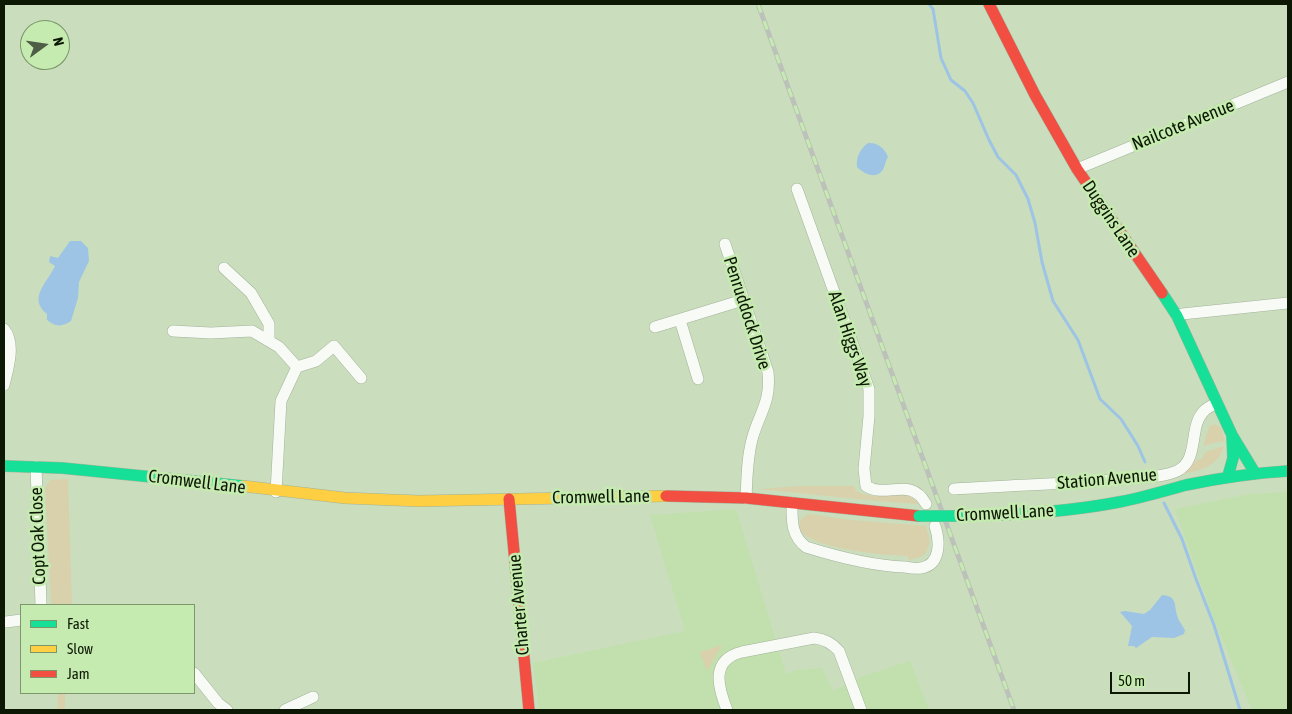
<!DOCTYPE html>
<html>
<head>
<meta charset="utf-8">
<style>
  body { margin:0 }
  #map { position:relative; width:1292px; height:714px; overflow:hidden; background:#cadebd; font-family:"Asap Condensed",sans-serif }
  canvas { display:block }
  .frame { position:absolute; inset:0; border:5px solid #0c1804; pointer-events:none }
  .legend { position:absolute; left:20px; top:604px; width:175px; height:90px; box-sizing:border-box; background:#c6ebb0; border:1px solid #7c976b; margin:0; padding:6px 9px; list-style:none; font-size:15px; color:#0c1804 }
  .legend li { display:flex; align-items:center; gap:10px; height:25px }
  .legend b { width:25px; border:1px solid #7c976b }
  .north { position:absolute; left:20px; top:20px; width:50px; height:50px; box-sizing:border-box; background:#c6ebb0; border:1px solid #7c976b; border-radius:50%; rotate:76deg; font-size:14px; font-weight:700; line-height:20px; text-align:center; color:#0c1804 }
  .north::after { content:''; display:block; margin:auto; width:18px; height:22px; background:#4e5d45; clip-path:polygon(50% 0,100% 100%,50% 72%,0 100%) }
  .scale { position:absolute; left:1110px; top:672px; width:80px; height:22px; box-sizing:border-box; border:2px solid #0c1804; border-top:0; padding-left:6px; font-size:15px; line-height:18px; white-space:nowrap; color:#0c1804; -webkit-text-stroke:4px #c6ebb0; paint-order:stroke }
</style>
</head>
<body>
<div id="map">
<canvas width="1292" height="714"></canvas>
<div class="frame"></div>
<ul class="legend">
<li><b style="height:6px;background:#16e098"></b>Fast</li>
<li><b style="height:6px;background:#ffcf43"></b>Slow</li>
<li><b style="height:6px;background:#f24e42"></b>Jam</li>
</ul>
<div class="north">N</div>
<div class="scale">50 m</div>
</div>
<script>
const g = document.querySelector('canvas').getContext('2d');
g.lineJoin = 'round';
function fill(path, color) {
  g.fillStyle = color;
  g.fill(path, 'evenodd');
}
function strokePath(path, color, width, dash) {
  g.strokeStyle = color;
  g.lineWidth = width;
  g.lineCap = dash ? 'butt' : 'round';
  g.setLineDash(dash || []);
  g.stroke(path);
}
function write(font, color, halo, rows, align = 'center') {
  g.font = font + ' "Asap Condensed",sans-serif';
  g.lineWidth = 5;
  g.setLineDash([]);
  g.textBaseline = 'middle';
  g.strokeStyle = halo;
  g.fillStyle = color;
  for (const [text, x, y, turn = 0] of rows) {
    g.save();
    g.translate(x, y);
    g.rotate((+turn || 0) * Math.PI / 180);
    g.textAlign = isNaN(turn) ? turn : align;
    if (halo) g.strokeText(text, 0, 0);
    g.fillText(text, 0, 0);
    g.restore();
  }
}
const built = new Path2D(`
  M 1288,492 L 1288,710 L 1252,710 L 1211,612 L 1175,509 L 1250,494 Z
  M 736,509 L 786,674 L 796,670 L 822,668 L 833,691 L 863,676 L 910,661 L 929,710 L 539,710 L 533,663 L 685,631 L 650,515 Z`);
const green = new Path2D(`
  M 1215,424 L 1221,428 L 1225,441 L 1217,442 L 1203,446 L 1209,427 Z
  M 1224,446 C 1218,467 1201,470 1182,474 L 1197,460 L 1202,459 L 1205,452 Z
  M 68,479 L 72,605 L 53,605 L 51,602 L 45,488 L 50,480 Z
  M 801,486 L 854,486 L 856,491 C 877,501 889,491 907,495 C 912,497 916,501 920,504 L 887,502 L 758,489 Z
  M 809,514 L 851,520 L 926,526 L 930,542 L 926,553 L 921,557 L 908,560 L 908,556 C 889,556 798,548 799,525 C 800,518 804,516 809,514 Z
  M 722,645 L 707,671 L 700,652 Z
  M 58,693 L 65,693 L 65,710 L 57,710 Z`);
const water = new Path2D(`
  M 868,143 C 877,142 885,148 888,157 C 885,161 885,168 882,171 C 875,180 863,173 857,167 C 856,157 860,149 868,143 Z
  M 70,241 L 81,241 L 88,248 L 89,261 L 79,282 L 78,298 L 71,321 C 62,327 55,327 47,320 L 47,314 C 27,298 48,282 55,266 L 49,262 L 50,256 L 58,258 Z
  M 1162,595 C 1177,596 1174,604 1177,615 C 1178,620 1182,625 1185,630 L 1184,634 L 1174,638 L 1152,637 L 1136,648 L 1134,646 L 1128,646 L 1132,626 L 1120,612 L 1125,611 L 1144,614 L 1150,610 Z`);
const stream = new Path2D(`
  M 929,4 L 933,9 L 941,58 L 951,80 L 965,91 L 973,103 L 989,140 L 998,157 L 1016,175 L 1028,199 L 1035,223 L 1042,262 L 1053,301 L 1078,340 L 1100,399 L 1121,419 L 1138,446 L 1145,462
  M 1164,503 L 1182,539 L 1196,579 L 1214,625 L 1240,710`);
const street = new Path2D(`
  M 1077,169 L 1288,82
  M 797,189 L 869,389 L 869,416 L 864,469 L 866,486 C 887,499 911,476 926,504
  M 725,244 L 768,372 C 771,401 761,410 753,436 C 747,456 747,478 746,498
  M 224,268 L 251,293 L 269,324 L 269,341
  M 1177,316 L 1182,314 L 1288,303
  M 680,320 L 698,379
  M 655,327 L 743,300
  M 4,329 C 16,344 8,368 4,385
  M 173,331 L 211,333 L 252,331 L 279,347 L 297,367
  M 297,367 L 316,361 L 334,346 L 361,378
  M 36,467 L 41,605
  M 954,489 C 1010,485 1068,484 1124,479 C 1141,477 1161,478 1177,471 C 1200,460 1188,427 1204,411 C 1208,407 1213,405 1217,403
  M 276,492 L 281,401 L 297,367
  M 792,503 C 792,521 791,535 806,547 C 838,557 872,566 905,567 C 910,568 916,569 921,568 C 941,565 940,541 935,526
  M 6,622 L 21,620
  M 194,673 L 218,703 L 227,710
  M 285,710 L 313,697
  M 727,710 C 718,687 710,660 742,652 L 814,638 C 825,639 832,643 839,651 L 861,710`);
const fast = new Path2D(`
  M 1162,293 L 1177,316 L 1232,435 L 1255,473
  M 4,466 L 62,468 L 243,486
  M 1228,476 L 1233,458 L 1232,435
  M 963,516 C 1015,515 1068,512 1119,502 C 1142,498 1164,491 1186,485 C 1220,478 1253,473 1288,471`);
const slow = new Path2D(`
  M 243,486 L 345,498 L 419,501 L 666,496`);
const jam = new Path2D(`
  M 989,4 L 1035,95 L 1077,169 L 1162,293
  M 666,496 L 746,498 L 919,516
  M 509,499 L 529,710`);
const rail = new Path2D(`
  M 758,4 L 1014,710`);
const fastBridge = new Path2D(`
  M 919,516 L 963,516`);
const streetNames = [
  ["Nailcote Avenue",1183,125,-22],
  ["Duggins Lane",1111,219,56],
  ["Penruddock Drive",747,313,72],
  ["Alan Higgs Way",850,339,71],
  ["Station Avenue",1107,479,-5],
  ["Cromwell Lane",197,482,7],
  ["Cromwell Lane",601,497,-1],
  ["Cromwell Lane",1005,513,-3],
  ["Copt Oak Close",38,536,-92],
  ["Charter Avenue",519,605,-95]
];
fill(built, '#c1e0ae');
fill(green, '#d9d1ab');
fill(water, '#9dc4e4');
strokePath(stream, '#9dc4e4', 3);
strokePath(street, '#a2b299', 12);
strokePath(fast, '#a2b299', 12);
strokePath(slow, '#a2b299', 12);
strokePath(jam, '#a2b299', 12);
strokePath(street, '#f7faf5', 11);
strokePath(fast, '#16e098', 11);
strokePath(slow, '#ffcf43', 11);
strokePath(jam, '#f24e42', 11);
strokePath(rail, '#bcc1b9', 5);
strokePath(rail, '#c6ebb0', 3, [9]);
strokePath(fastBridge, '#a2b299', 12, []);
strokePath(fastBridge, '#16e098', 11);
write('18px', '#0c1804', '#c6ebb0', streetNames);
</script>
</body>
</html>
